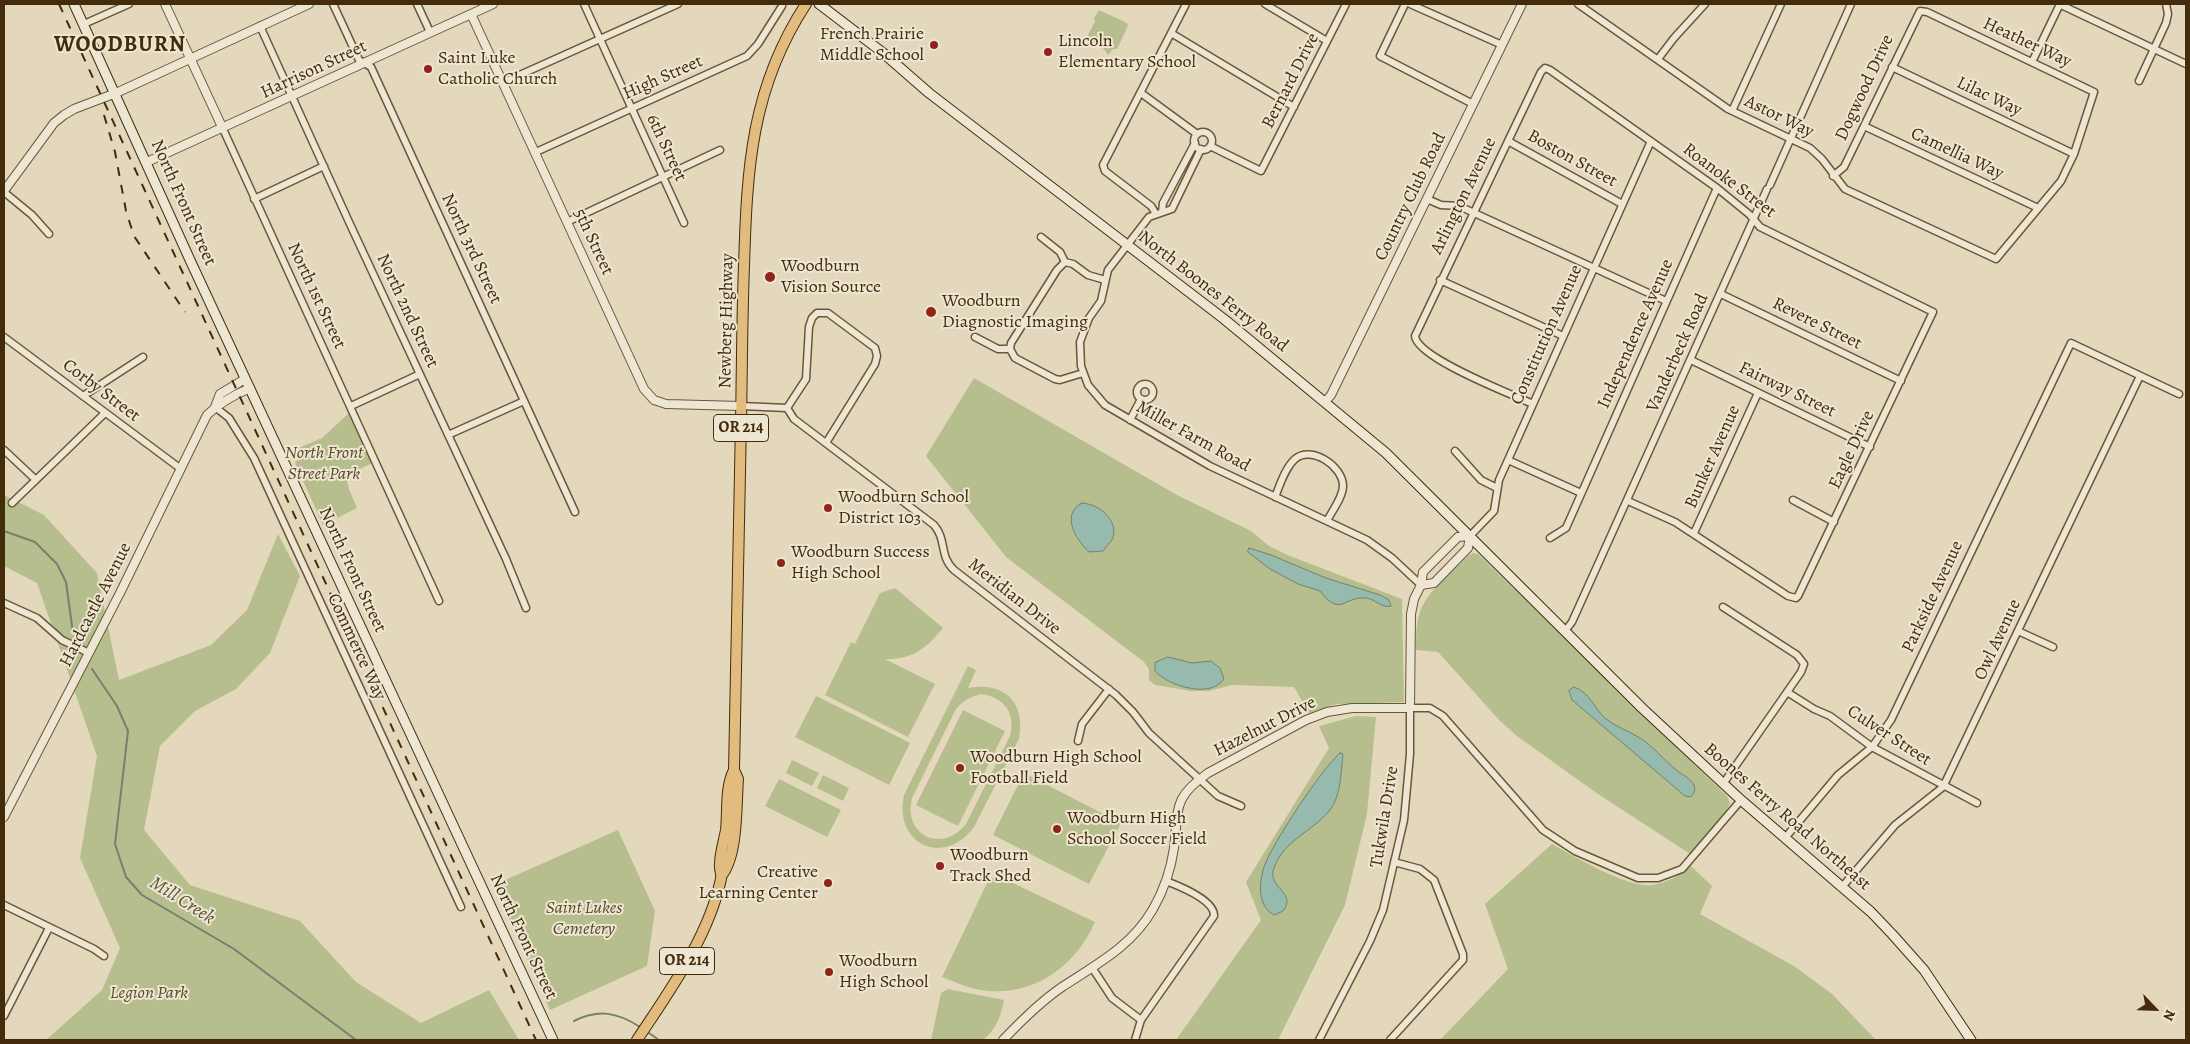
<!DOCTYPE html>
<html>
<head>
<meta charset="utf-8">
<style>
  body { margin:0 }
  #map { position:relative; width:2190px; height:1044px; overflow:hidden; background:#e4d8bc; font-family:Alegreya,serif }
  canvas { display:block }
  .frame { position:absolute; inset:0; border:5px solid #442b0c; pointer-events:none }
  .north { position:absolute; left:2130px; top:984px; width:50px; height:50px; -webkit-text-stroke:4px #ede6d3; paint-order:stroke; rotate:114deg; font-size:14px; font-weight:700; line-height:20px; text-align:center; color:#442b0c }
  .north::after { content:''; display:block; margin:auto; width:18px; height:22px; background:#442b0c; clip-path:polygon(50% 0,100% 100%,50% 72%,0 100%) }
</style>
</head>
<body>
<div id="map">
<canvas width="2190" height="1044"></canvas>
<div class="frame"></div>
<div class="north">N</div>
</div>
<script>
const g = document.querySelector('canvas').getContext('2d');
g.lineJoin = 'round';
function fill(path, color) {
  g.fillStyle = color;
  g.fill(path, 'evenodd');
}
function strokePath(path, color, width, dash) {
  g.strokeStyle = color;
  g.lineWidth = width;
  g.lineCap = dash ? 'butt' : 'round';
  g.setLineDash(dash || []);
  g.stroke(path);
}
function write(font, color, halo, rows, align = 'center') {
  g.font = font + ' Alegreya,serif';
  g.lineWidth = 4;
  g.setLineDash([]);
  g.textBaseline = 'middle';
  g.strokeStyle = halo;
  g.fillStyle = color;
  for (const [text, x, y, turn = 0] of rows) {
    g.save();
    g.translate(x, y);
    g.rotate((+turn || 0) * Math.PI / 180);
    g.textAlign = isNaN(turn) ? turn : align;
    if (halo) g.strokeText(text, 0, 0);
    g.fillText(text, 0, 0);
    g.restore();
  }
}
const green = new Path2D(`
  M 1099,10 L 1127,23 L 1128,26 L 1117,49 L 1113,49 L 1108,55 L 1104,49 L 1086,39 L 1095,21 L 1094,18 Z
  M 974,378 L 1177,495 L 1251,531 L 1269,546 L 1290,556 L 1402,599 L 1404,702 L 1337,704 L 1309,713 L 1294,687 L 1232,685 L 1209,691 L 1191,691 L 1155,685 L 1149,680 L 1149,669 L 1144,662 L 1006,557 L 926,456 Z
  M 349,413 L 372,463 L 346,476 L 349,489 L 357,508 L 323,525 L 295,463 L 299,458 L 296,449 L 322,438 Z
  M 4,495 L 44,515 L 97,573 L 119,680 L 211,645 L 247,610 L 278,534 L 300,576 L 270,653 L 236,689 L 195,711 L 160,746 L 144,830 L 190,885 L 300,921 L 356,982 L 421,1023 L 489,990 L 519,1040 L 46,1040 L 102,990 L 120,948 L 80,858 L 97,756 L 37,583 L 4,566 Z
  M 1473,553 L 1478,554 L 1727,796 L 1730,803 L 1727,810 L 1690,854 L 1595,792 L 1517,736 L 1500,721 L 1438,652 L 1416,650 C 1416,638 1416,626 1419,615 C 1426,591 1451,573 1468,556 Z
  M 895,588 L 943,628 C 927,648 912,660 885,659 L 935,684 L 908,737 L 825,695 L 851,642 L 855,644 L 880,593 Z
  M 968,666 L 976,670 L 968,688 C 1004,681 1026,702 1019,739 L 974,827 C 944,868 893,844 904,795 ZM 981,694 C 1004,697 1016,713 1010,736 L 966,824 C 942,854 903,836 912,798 L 956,709 C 964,700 970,697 981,694 Z
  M 816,696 L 910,743 L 889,785 L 795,737 Z
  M 963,710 L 1005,731 L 958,826 L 916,805 Z
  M 1356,716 L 1376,717 L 1367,814 L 1345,905 L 1278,1040 L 1176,1040 L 1261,920 L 1246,882 L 1329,748 L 1319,726 Z
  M 792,760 L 819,773 L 812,786 L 786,773 Z
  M 1024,773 L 1121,823 L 1089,884 L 993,835 Z
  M 823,775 L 849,788 L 843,801 L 817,788 Z
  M 779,779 L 841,810 L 827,837 L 765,806 Z
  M 618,830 L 655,911 L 647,966 L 550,1010 L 494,885 Z
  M 1552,844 C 1573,856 1629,889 1653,885 C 1668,882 1679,876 1691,866 L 1712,886 L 1700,914 L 1794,966 L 1832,994 L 1876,1040 L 1440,1040 L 1508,969 L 1485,904 Z
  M 998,876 L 1095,922 C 1074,970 1028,1000 975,989 C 964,986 953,981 942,977 L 989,879 Z
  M 948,989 L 1004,1000 C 1001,1016 996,1030 983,1040 L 931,1040 L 941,993 Z`);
const water = new Path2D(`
  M 1082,503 C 1099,504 1118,519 1113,538 C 1111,542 1106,547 1103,551 L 1089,552 C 1076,540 1060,514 1082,503 Z
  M 1249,548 L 1271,555 L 1326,578 L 1380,595 L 1389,600 L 1391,606 C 1383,609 1375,599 1366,598 C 1343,596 1341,618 1320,591 L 1298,584 L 1270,569 L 1248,552 Z
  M 1168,657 L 1192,663 L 1211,661 L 1220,668 L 1224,679 C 1211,699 1168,686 1155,671 L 1155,663 Z
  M 1574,687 C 1590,692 1594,709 1606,719 C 1616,727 1629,731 1640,738 C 1653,746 1663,759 1675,769 C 1683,776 1703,783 1691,797 L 1685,796 L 1572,700 L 1569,691 Z
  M 1340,753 L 1343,754 C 1341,771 1341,796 1330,810 C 1312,832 1284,840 1274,868 C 1266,887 1298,893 1283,911 L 1274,915 C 1257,906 1259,882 1264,867 C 1271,845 1323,767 1340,753 Z`);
const stream = new Path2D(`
  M 4,531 L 35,542 L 57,564 L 66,582 L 73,633
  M 92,669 L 117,706 L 128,731 L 115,844 L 126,877 L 142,895 L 234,949 L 356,1040
  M 574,1021 C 599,1009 617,1012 640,1027
  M 646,1031 L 659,1040`);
const minor = new Path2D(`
  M 333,4 L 359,60 L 371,67 L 575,512
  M 417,4 L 430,32
  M 584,4 L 684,223
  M 1265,4 L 1327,41
  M 1405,4 L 1380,56 L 1473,104
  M 1410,4 L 1502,45
  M 1578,4 L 1728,109 L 1810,148 L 1822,159 L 1845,189 L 1996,259 L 2061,181 L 2074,154 L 2094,92 L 1927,12 L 1920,11 L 1844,167 L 1833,176
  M 2059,4 L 2186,64
  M 84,24 L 129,4
  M 260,26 L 349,222 L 506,559 L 526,608
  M 1171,33 L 1294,107
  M 1658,59 L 1674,38 L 1705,4
  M 2032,62 L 2060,4
  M 1892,67 L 2074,154
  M 2139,81 L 2166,23 L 2168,14 L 2166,4
  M 504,82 L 678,4
  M 1141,93 L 1197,134
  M 1732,111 L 1781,4
  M 1864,126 L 2038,208
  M 223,129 L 439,601
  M1194 141a9 9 0 1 1 18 0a9 9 0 1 1-18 0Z
  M 1508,141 L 1622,204
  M 1210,146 L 1261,171 L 1346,4
  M 1201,149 L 1172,209 L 1149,217 L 1108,270 L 1101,301 L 1089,318 L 1080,342 L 1081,366 L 1088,385 L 1105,405 L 1210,466 L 1367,540 L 1392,558 L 1421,585
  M 536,152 L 747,56 L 758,44 L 782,6
  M 1770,185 L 1851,4
  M 4,192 L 32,215 L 49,234
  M 254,199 L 324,166
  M 1427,199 L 1441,205 L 1459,206 L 1666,301
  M 1162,212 L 1163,203 L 1195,143
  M 1156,214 L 1151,206 L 1105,171 L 1103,165 L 1186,4
  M 567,222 L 720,150
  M 1041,237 L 1060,252 L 1065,262
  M 1065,262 L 1073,264 L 1088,275 L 1105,280
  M 1440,280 L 1563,336
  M 1721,294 L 1901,381
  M 4,337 L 181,469
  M 975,337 L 998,349 L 1010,349 L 1015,358 L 1055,379 L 1060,380 L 1083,373
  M 1010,349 L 1011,343 L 1057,270 L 1065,262
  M 1691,360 L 1870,447
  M1137 392a8 8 0 1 1 16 0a8 8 0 1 1-16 0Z
  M 83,396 L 143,357
  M 1533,404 C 1511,394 1417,358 1415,336 L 1541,72 L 1545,68 L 1550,70 L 1717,188 L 1750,215 L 1760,227 L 1933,312 L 1798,596 L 1796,598 L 1788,596 L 1675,522 L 1628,501
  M 351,406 L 420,374
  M 741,406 L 787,408 L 794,419 L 934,525 C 947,540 939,556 954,570 L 1116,695 L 1133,712 L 1149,733 L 1218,796 L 1241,806
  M 215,407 L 229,418 L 254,458 L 461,907
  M 787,408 L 806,379 L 809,327 L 812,318 L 817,313 L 828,313 L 875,348 L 877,356 L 875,364 L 826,443
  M 1130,420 L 1141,399
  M 448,435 L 524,401
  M 4,450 L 36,480
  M 1455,451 L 1481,480 L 1497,488
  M 1508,460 L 1581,493
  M 1275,497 C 1280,485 1285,468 1295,459 C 1311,445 1343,466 1343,486 C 1343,497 1332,511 1327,521
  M 1793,500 L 1834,522
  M 12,503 L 105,413
  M 1694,533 L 1758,393
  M 1470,536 L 1494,511 L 1499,480 L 1651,141
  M 1550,538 L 1566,528 L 1717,188
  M 4,603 L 37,618 L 62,640 L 89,653
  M 1723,607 L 1797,655 L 1804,664 L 1801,672 L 1723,784
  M 1565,631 L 1572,622 L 1767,189
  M 2018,631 L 2053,647
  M 1787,692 L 1814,709 L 1830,716 L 1872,747 L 1977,803
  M 1078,741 L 1082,724 L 1109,689
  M 1785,838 L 1838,775 L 1872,747 L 1891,720 L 2071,343 L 2179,394
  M 1842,887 L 1895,825 L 1943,787 L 2140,376
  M 4,905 L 94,949 L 104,956
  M 1093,969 L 1112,998 L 1141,1020
  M 4,1016 L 49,928
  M 1135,1040 L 1141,1020 L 1214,916 C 1215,900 1179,886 1166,881
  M 1319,1040 L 1370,941 L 1383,910 L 1404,820 L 1410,754 L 1410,708 L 1430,708 L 1443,716 L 1543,830 L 1575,851 L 1638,878 L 1658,878 L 1682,869 L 1741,800
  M 1390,1040 L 1463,960 L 1463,954 L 1434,880 L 1420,869 L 1394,862`);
const tertiary = new Path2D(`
  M 165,4 L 223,129
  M 471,14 L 644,389 L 654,400 L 666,404 L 741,406
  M 147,162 L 493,4
  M 4,191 L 54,123 L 64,115 L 74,109 L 116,93 L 309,4
  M 1325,402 L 1331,395 L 1522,4
  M 215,407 L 220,394 L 245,379
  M 4,817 L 120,593 L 207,415 C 219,403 234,395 250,388
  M 1003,1040 C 1021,1021 1040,1002 1062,987 C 1097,964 1132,946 1153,909 C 1164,890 1171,869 1174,848 C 1179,809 1172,798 1208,773 L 1306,720 L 1327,712 L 1352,708 L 1410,708 L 1411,614 L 1414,599 L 1421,585 L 1423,572 L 1458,537 L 1470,536 L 1468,548 L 1434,583 L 1421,585`);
const secondary = new Path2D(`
  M 74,4 L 190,260 L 553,1040
  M 819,4 L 882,52 L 929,93 L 1224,319 L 1386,453 L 1642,708 L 1741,800 L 1871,912 L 1892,934 L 1924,970 L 1971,1040`);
const primary = new Path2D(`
  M 722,875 C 738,854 736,806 738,779 L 734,770 C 736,654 738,538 741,422 C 742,370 742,318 744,266 C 747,168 751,88 806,4
  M 637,1040 C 670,990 708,938 721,879 C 722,873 719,869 720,864 C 720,853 724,841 726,830 C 728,811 725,787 734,770`);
const rail = new Path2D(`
  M 59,4 L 536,1040
  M 104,115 L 115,152 L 126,211 L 134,236 L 185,312`);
const markers = [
  [934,45,5,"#8f2418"],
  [1048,52,5,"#8f2418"],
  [428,69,5,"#8f2418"],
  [770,277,6,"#8f2418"],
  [931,312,6,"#8f2418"],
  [828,508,5,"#8f2418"],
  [781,563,5,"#8f2418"],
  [960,768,5,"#8f2418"],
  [1057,829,5,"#8f2418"],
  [940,866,5,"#8f2418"],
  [828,883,5,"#8f2418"],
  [829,972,5,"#8f2418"]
];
const shields = [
  [741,428,55],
  [687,961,55]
];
const shieldNames = [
  ["OR 214",741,428],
  ["OR 214",687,961]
];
const poiNames = [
  ["French Prairie",924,35,"right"],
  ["Middle School",924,56,"right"],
  ["Lincoln",1058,42],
  ["Elementary School",1058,63],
  ["Saint Luke",438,59],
  ["Catholic Church",438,80],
  ["Woodburn",781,267],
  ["Vision Source",781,288],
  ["Woodburn",942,302],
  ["Diagnostic Imaging",942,323],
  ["Woodburn School",838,498],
  ["District 103",838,519],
  ["Woodburn Success",791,553],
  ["High School",791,574],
  ["Woodburn High School",970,758],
  ["Football Field",970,779],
  ["Woodburn High",1067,819],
  ["School Soccer Field",1067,840],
  ["Woodburn",950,856],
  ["Track Shed",950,877],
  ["Creative",818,873,"right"],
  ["Learning Center",818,894,"right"],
  ["Woodburn",839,962],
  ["High School",839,983]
];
const streetNames = [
  ["Heather Way",2027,43,25],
  ["Harrison Street",314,70,-25],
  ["High Street",663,78,-24],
  ["Bernard Drive",1291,81,-63],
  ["Dogwood Drive",1865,88,-65],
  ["Lilac Way",1989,97,25],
  ["Astor Way",1779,117,26],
  ["6th Street",666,148,65],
  ["Camellia Way",1957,154,25],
  ["Boston Street",1572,159,29],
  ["Roanoke Street",1729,181,37],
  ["Arlington Avenue",1464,196,-64],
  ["Country Club Road",1411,197,-64],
  ["North Front Street",183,203,66],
  ["5th Street",593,242,65],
  ["North 3rd Street",471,249,65],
  ["North Boones Ferry Road",1213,292,38],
  ["North 1st Street",316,296,65],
  ["North 2nd Street",407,311,65],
  ["Newberg Highway",727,321,-89],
  ["Revere Street",1817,324,26],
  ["Independence Avenue",1636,334,-66],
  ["Constitution Avenue",1547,335,-66],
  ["Vanderbeck Road",1678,353,-66],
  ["Fairway Street",1787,390,26],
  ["Corby Street",101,391,37],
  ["Miller Farm Road",1193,437,29],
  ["Eagle Drive",1852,450,-65],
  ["Bunker Avenue",1713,457,-66],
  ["North Front Street",352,570,65],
  ["Meridian Drive",1014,597,38],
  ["Parkside Avenue",1933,597,-65],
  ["Hardcastle Avenue",96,605,-63],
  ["Owl Avenue",1998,640,-65],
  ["Commerce Way",356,647,65],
  ["Hazelnut Drive",1265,727,-27],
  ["Culver Street",1889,736,33],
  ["Tukwila Drive",1385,817,-81],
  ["Boones Ferry Road Northeast",1787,817,41],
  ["North Front Street",523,937,65]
];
const parkNames = [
  ["North Front",324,454],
  ["Street Park",324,475],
  ["Saint Lukes",584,909],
  ["Cemetery",584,930],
  ["Legion Park",149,994]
];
const waterNames = [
  ["Mill Creek",182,901,32]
];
const districtNames = [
  ["WOODBURN",120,46]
];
fill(green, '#b7be8e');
fill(water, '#96baae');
strokePath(water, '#75816d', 1);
strokePath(stream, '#75816d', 2);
strokePath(minor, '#6c5638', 9);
strokePath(tertiary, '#6c5638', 10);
strokePath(secondary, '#442b0c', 11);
strokePath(primary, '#442b0c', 12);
strokePath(minor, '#ede6d3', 6);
strokePath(tertiary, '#ede6d3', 8);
strokePath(secondary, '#ede6d3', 9);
strokePath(primary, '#e2bc7e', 10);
strokePath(rail, '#442b0c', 2, [9, 9]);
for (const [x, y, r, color] of markers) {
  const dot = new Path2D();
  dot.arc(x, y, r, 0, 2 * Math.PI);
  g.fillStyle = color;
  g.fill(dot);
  strokePath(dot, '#ede6d3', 2);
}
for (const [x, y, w] of shields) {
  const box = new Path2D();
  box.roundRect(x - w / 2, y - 13.5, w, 27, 4);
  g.fillStyle = '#ede6d3';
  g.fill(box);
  strokePath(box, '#442b0c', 1);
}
write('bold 16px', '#442b0c', null, shieldNames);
write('18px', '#442b0c', '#ede6d3', poiNames, 'left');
write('18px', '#442b0c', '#ede6d3', streetNames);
write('italic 18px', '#5b4826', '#ede6d3', parkNames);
write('italic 19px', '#584f34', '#ede6d3', waterNames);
g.letterSpacing = '1px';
write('bold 22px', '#442b0c', '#ede6d3', districtNames);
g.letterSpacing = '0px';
</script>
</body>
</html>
